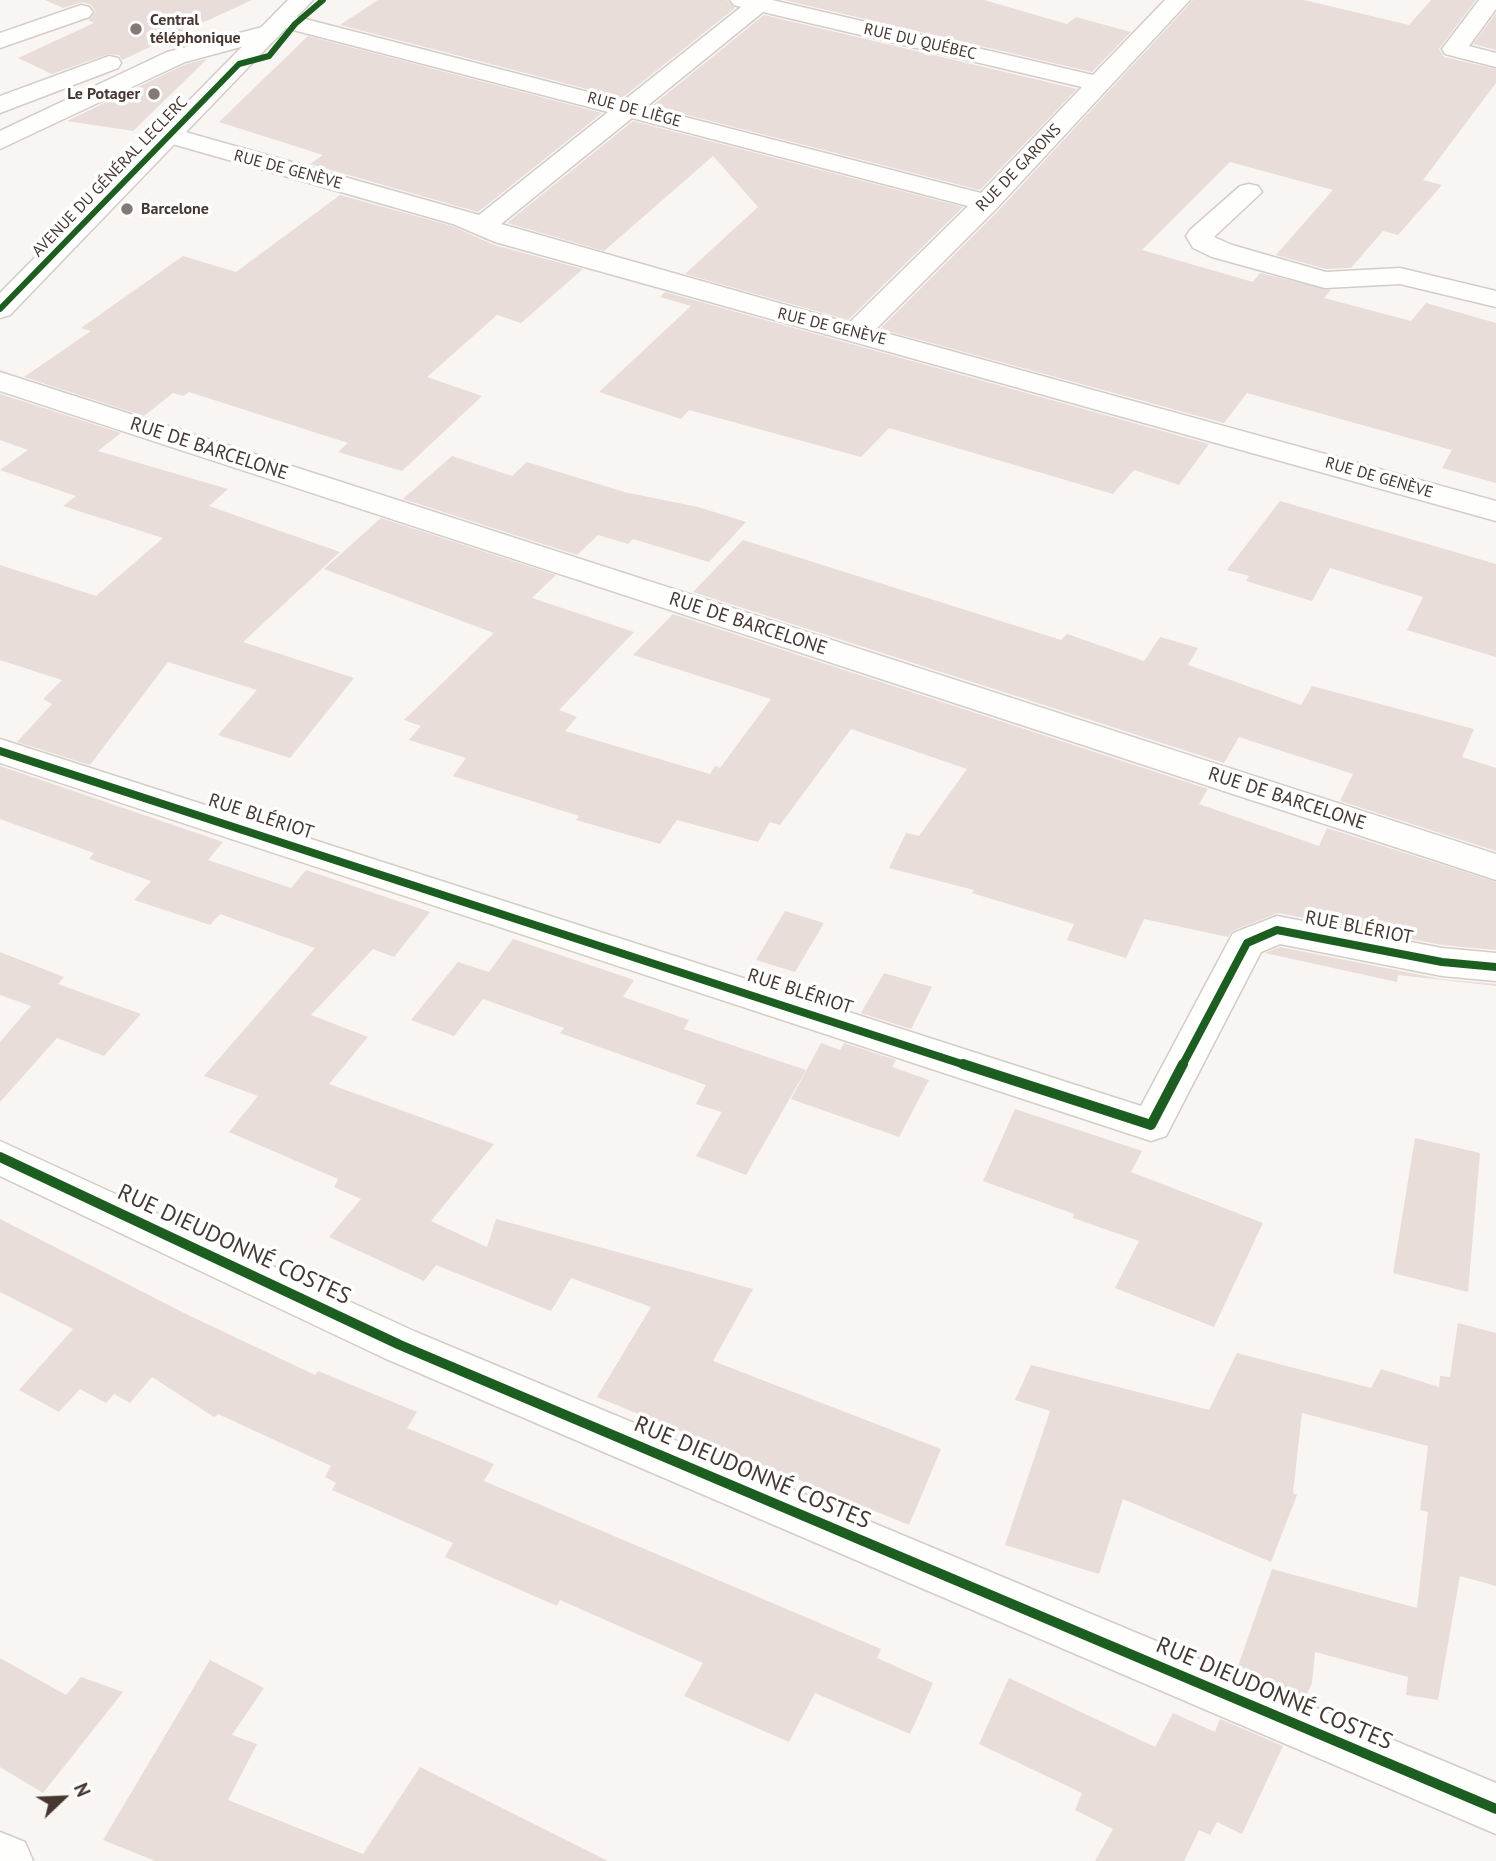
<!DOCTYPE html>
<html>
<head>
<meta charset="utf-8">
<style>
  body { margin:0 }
  #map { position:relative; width:1496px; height:1861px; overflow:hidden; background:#f8f5f3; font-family:"PT Sans",sans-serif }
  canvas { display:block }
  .north { position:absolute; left:28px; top:1763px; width:70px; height:70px; -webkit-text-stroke:5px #fff; paint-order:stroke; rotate:67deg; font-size:19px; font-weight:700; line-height:28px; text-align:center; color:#463831 }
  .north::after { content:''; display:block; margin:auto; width:24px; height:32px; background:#463831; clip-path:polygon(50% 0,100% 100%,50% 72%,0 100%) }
</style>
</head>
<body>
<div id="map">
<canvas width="1496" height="1861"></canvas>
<div class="north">N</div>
</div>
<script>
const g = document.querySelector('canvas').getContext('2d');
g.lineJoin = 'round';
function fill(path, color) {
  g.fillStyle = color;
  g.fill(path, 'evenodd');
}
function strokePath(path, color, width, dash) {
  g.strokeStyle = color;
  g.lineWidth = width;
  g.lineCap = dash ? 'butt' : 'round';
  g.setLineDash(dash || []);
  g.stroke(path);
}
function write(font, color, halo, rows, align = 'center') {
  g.font = font + ' "PT Sans",sans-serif';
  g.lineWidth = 7;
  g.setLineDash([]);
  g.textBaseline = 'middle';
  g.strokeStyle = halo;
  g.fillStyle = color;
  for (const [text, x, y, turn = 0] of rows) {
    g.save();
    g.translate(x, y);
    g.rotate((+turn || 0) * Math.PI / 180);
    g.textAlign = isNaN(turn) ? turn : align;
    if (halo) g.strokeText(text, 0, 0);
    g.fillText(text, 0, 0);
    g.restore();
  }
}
const building = new Path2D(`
  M 45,0 L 252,0 L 122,60 L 119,55 L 108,54 L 52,74 L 18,58 L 94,23 L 88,20 L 96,12 L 91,5 L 82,2 L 63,8 Z
  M 378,0 L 727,0 L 735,8 L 622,98 L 340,25 Z
  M 784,0 L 984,0 L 1067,24 L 1076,17 L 1131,32 L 1092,72 Z
  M 1193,0 L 1304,0 L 1409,25 L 1431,0 L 1476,0 L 1439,49 L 1444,57 L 1496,69 L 1496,83 L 1423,180 L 1442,185 L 1398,235 L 1383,231 L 1351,268 L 1326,269 L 1276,255 L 1333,190 L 1230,162 L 1142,250 L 1253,282 L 1260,273 L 1331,290 L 1324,298 L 1411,321 L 1426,303 L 1496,323 L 1496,483 L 1442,468 L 1452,450 L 1247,393 L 1224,423 L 880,329 L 998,211 Z
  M 1496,13 L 1496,50 L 1473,44 Z
  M 764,15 L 1077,89 L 980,190 L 652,106 Z
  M 308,36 L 602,113 L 478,212 L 310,164 L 323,155 L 219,122 Z
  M 207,59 L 133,131 L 67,121 L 186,64 Z
  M 633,121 L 963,207 L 848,320 L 685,274 L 758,207 L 713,156 L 604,251 L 507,223 Z
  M 340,195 L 452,226 L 494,245 L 583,269 L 521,323 L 497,315 L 427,377 L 482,396 L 402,471 L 338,452 L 348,443 L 189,392 L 183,396 L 173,393 L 144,416 L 24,377 L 91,331 L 81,328 L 183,256 L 236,272 Z
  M 665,292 L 1209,444 L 1179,485 L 1134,470 L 1113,494 L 889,428 L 861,457 L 689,410 L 681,419 L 599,392 L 691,306 L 660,297 Z
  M 0,394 L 121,433 L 98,451 L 228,489 L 209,506 L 340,552 L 243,642 L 354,678 L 290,758 L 218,735 L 257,690 L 168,662 L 90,765 L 17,742 L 52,704 L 43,699 L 62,680 L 0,660 L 0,565 L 96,596 L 163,538 L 63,506 L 76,496 L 0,470 L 28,450 L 0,440 Z
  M 452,456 L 512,476 L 527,462 L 624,492 L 698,507 L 746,522 L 709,562 L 633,539 L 628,544 L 598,535 L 577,555 L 403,499 Z
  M 1280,501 L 1496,564 L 1496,657 L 1407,630 L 1423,597 L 1330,568 L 1312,601 L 1246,581 L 1249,576 L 1227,570 Z
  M 381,518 L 556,575 L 532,598 L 634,632 L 559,710 L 577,717 L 565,731 L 710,774 L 715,766 L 720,768 L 771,699 L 633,655 L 673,614 L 1208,789 L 1199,804 L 1319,846 L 1327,828 L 1496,882 L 1496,950 L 1442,945 L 1278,913 L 1232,931 L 1228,937 L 1144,919 L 1126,958 L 1067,940 L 1074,924 L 972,893 L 974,890 L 889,868 L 906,833 L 919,836 L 967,769 L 851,729 L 780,825 L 770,822 L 758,842 L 677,820 L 660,844 L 576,820 L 579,816 L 453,776 L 466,758 L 409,740 L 421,726 L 404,720 L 494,633 L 324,569 Z
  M 743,540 L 1061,640 L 1067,634 L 1144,661 L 1160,637 L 1198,648 L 1188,665 L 1301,705 L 1312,686 L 1474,729 L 1462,757 L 1496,768 L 1496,851 L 1340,801 L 1353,774 L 1239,737 L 1224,763 L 693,592 Z
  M 0,766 L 223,842 L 208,860 L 291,888 L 306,870 L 430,912 L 394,957 L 373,949 L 311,1015 L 368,1037 L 329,1084 L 494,1144 L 431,1221 L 487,1247 L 496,1219 L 753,1289 L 713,1361 L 941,1449 L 909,1525 L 597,1397 L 651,1307 L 571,1278 L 551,1311 L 436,1265 L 424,1281 L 329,1237 L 361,1199 L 334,1187 L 338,1179 L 229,1132 L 258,1096 L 204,1076 L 315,948 L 220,914 L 210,925 L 134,900 L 151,881 L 89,859 L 94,853 L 0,819 Z
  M 785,911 L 824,923 L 795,972 L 756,960 Z
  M 513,939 L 634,980 L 623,997 L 689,1020 L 684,1029 L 806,1070 L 746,1175 L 696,1156 L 722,1112 L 696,1104 L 706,1085 L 560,1033 L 564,1028 L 483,999 L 454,1036 L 411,1020 L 458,962 L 489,972 Z
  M 1280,947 L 1441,979 L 1496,984 L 1496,986 L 1398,975 L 1397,982 L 1265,953 Z
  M 0,952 L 64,977 L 58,984 L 141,1014 L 104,1056 L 57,1038 L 0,1102 L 0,1042 L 31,1006 L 0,995 Z
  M 884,973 L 932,987 L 911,1029 L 861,1013 Z
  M 821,1043 L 840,1050 L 844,1043 L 896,1060 L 892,1067 L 929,1080 L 899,1137 L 791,1099 Z
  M 1015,1109 L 1142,1151 L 1131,1172 L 1263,1223 L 1214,1327 L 1115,1288 L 1139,1241 L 1073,1218 L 1074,1214 L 983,1181 Z
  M 1415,1138 L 1480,1153 L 1468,1292 L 1393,1273 Z
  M 0,1219 L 186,1314 L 315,1375 L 318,1371 L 417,1412 L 407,1428 L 494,1464 L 484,1481 L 881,1649 L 877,1658 L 933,1683 L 910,1734 L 815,1693 L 789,1742 L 684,1696 L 703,1663 L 560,1600 L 557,1606 L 445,1557 L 453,1543 L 332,1490 L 336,1483 L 325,1477 L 331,1466 L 218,1414 L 214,1417 L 152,1377 L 130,1403 L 114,1394 L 106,1403 L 80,1389 L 59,1412 L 19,1390 L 73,1329 L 0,1292 Z
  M 1458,1323 L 1496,1333 L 1496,1586 L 1460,1576 L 1438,1700 L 1406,1695 L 1408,1677 L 1315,1652 L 1312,1683 L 1304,1700 L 1236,1672 L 1272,1569 L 1417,1608 L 1428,1512 L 1420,1510 L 1428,1446 L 1302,1413 L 1293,1493 L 1297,1495 L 1271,1562 L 1123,1499 L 1099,1574 L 1005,1545 L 1050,1411 L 1015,1400 L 1031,1365 L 1209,1410 L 1237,1353 L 1371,1388 L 1381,1369 L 1439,1387 L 1440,1376 L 1450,1377 Z
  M 0,1658 L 66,1695 L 81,1677 L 123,1692 L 43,1793 L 0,1767 Z
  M 210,1660 L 264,1688 L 232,1735 L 257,1744 L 228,1800 L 363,1854 L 420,1767 L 608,1861 L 155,1861 L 103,1840 Z
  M 1009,1678 L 1155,1747 L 1173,1713 L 1215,1732 L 1220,1719 L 1283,1746 L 1242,1834 L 1217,1822 L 1210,1835 L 1199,1830 L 1184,1861 L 1095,1861 L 1113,1829 L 1075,1810 L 1082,1793 L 979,1744 Z`);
const minor = new Path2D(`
  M 730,0 L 772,0 L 1093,75 L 1165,0 L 1190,0 L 996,209 L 875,330 L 1496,501 L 1496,521 L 495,242 L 453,224 L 162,141 L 158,136 L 162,131 L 171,128 L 479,215 L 608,112 L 274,25 L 270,20 L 274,15 L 282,13 L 623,101 L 741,7 L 734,5 ZM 763,12 L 1082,87 L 981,193 L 646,107 ZM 632,118 L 968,206 L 849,323 L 501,224 Z
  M 1479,0 L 1496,0 L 1496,9 L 1469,46 L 1496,53 L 1496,67 L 1445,54 L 1442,49 Z
  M 81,5 L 89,7 L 93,12 L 89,17 L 0,48 L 0,33 Z
  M 270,25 L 278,27 L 282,32 L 278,37 L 185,62 L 0,149 L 0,131 L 167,52 Z
  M 109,56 L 118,58 L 121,63 L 118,68 L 0,113 L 0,96 Z
  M 1249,184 L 1258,186 L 1262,192 L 1214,237 L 1232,245 L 1326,272 L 1400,268 L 1496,291 L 1496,307 L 1400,284 L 1325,288 L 1212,257 L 1193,248 L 1186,236 L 1190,230 L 1240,186 Z
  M 0,372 L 1496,854 L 1496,880 L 0,391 Z
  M 0,739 L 1141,1106 L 1233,933 L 1277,916 L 1442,948 L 1496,953 L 1496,981 L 1442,976 L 1280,944 L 1261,952 L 1166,1136 L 1151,1141 L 0,763 Z
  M 0,1141 L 416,1332 L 1496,1783 L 1496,1834 L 384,1358 L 0,1176 Z
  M 0,1832 L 25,1842 L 33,1861 L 0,1861 Z`);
const major = new Path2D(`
  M 288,0 L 313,0 L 10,315 L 0,318 L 0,293 Z`);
const cyclewayFar2 = new Path2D(`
  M 0,309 L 239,64 L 269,56 L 295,24 L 323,0`);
const cyclewayFar1 = new Path2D(`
  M 0,751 L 968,1066
  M 1182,1066 L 1247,943 L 1277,930 L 1442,962 L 1496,967`);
const cycleway = new Path2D(`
  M 963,1064 L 1151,1125 L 1183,1064
  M 0,1157 L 400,1345 L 1496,1809`);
const markers = [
  [136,29,7,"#847a75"],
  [154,94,7,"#847a75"],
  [127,209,7,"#847a75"]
];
const farPoinames = [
  ["Central",150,20],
  ["téléphonique",150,38],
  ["Le Potager",140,94,"right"],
  ["Barcelone",141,209]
];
const farStreetnames = [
  ["RUE DU QUÉBEC",920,42,13],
  ["RUE DE LIÈGE",634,110,15],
  ["RUE DE GARONS",1019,168,-46],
  ["RUE DE GENÈVE",288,170,15],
  ["AVENUE DU GÉNÉRAL LECLERC",110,177,-46],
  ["RUE DE GENÈVE",832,327,14],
  ["RUE DE GENÈVE",1379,478,16]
];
const streetNames = [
  ["RUE DE BARCELONE",209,449,18],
  ["RUE DE BARCELONE",748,624,18],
  ["RUE DE BARCELONE",1287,799,18],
  ["RUE BLÉRIOT",261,817,18],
  ["RUE BLÉRIOT",1359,928,11],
  ["RUE BLÉRIOT",800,992,18]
];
const nearStreetnames = [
  ["RUE DIEUDONNÉ COSTES",234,1245,25],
  ["RUE DIEUDONNÉ COSTES",752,1473,23],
  ["RUE DIEUDONNÉ COSTES",1274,1694,23]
];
fill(building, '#e8ddd9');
strokePath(minor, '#d4ccc8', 3);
strokePath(major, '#d4ccc8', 3);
fill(minor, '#fefefd');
fill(major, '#fefefd');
strokePath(cyclewayFar2, '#1b5e20', 6);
strokePath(cyclewayFar1, '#1b5e20', 8);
strokePath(cycleway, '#1b5e20', 10);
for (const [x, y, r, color] of markers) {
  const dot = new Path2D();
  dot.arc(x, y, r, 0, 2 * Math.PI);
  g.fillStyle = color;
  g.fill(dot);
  strokePath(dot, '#fff', 2.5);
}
write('bold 16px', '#463831', '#fff', farPoinames, 'left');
write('16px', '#463831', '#fff', farStreetnames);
write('19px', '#463831', '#fff', streetNames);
write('23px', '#463831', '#fff', nearStreetnames);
</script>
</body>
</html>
